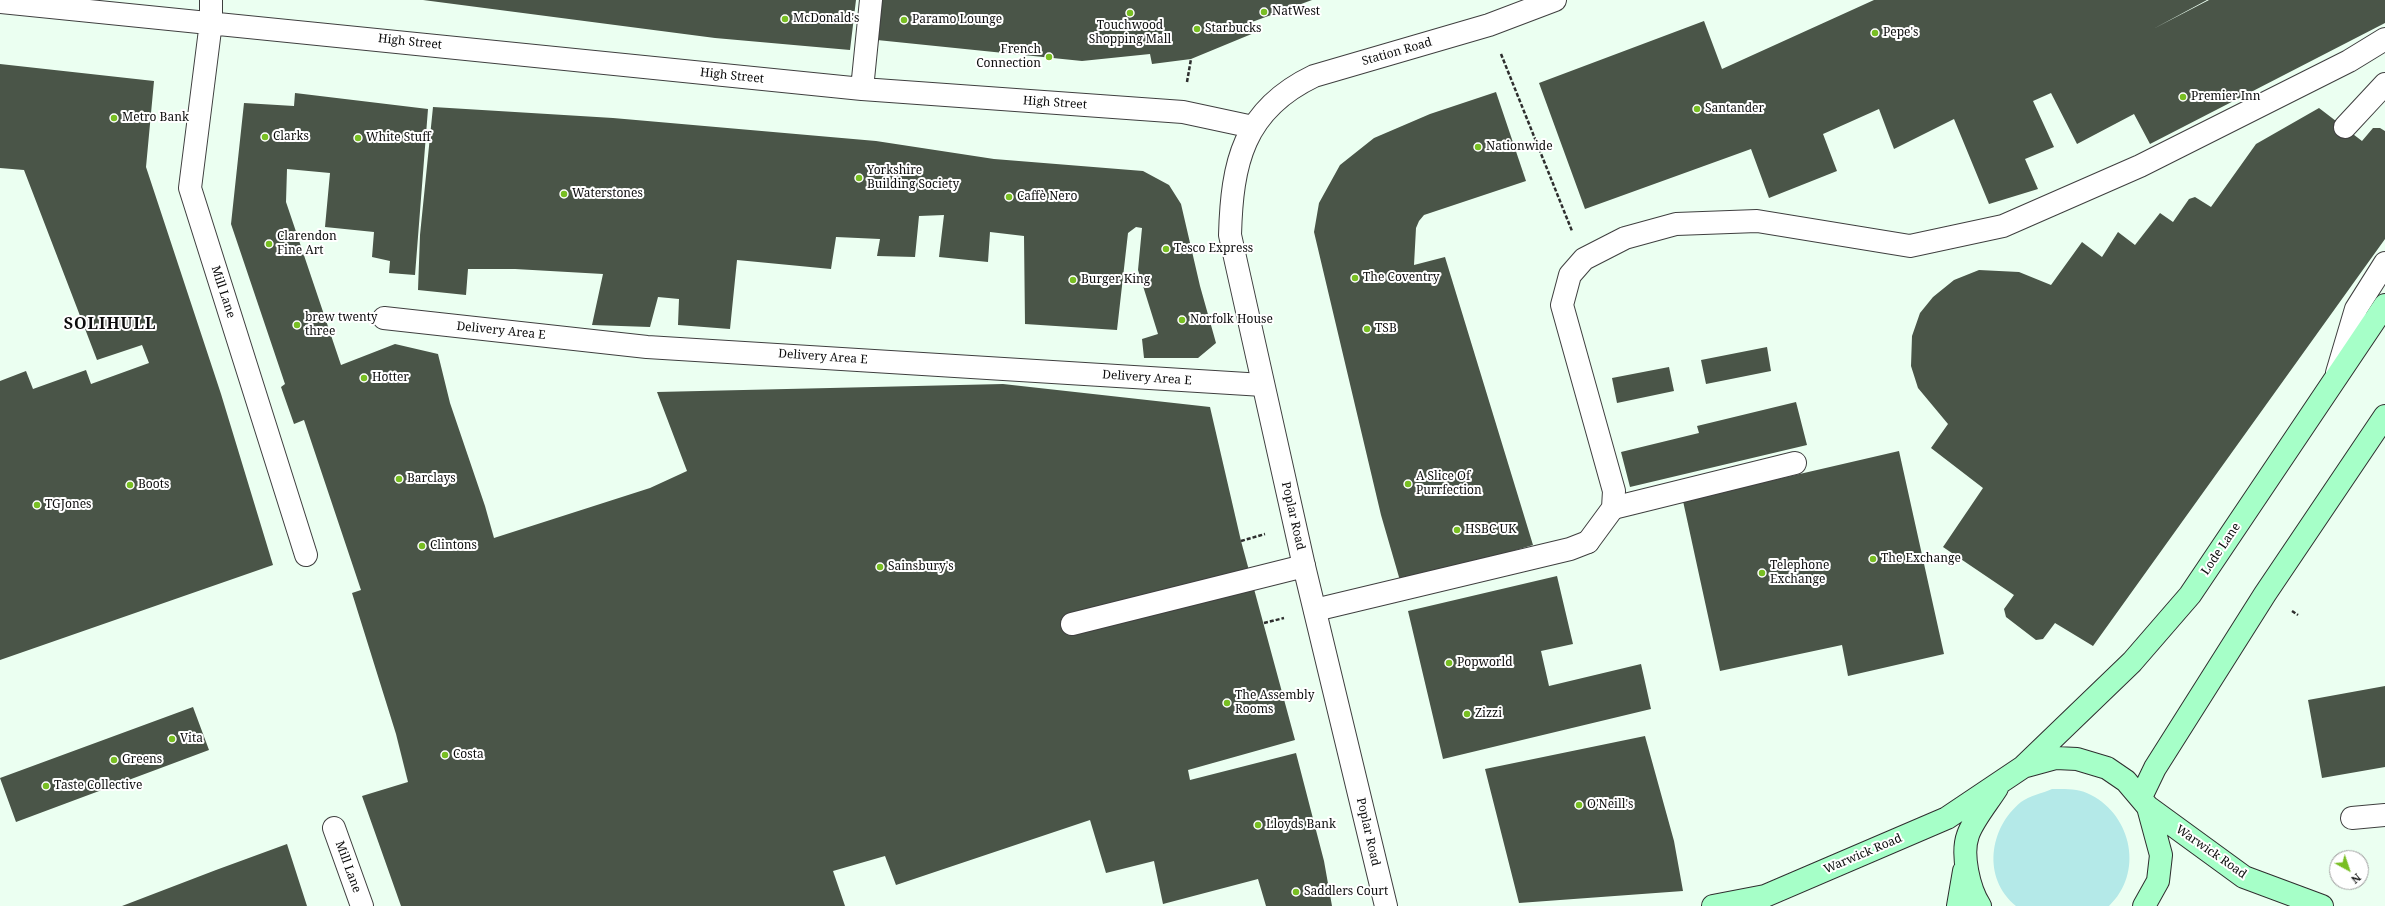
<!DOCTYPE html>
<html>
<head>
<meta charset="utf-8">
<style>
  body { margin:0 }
  #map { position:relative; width:2385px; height:906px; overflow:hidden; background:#ebfff1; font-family:"Noto Serif",serif }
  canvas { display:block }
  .north { position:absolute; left:2329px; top:850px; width:40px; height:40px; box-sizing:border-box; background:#fff; border:1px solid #9e9e9e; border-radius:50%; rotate:140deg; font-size:11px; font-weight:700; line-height:16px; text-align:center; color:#0c0c0c }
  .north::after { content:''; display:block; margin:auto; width:14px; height:18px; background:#78be22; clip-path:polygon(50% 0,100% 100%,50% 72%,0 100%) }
</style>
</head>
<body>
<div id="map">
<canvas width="2385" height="906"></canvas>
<div class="north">N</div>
</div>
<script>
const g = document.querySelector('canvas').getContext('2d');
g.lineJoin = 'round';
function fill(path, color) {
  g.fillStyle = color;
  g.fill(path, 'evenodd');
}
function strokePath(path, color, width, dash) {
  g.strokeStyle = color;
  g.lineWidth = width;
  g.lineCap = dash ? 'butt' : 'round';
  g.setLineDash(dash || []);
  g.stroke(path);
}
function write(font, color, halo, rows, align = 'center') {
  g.font = font + ' "Noto Serif",serif';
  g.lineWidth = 4;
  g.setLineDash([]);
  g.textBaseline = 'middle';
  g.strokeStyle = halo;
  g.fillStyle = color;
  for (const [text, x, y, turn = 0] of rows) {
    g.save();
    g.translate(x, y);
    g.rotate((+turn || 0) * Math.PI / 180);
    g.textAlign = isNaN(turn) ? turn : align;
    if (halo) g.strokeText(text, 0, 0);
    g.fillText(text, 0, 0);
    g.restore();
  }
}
const green = new Path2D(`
  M 2052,789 C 2065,789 2079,788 2091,795 C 2132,816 2144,873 2109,906 L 2016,906 C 1982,878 1989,828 2021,802 C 2029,796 2043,793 2052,789 Z`);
const building = new Path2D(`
  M 423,0 L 856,0 L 850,50 L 715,38 Z
  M 881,0 L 1312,0 L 1252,22 L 1254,33 L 1191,59 L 1152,64 L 1150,54 L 1082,61 L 877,40 Z
  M 1874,0 L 2207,0 L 2153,29 L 2209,0 L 2385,0 L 2385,23 L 2150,144 L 2134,114 L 2077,144 L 2051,93 L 2033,101 L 2054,147 L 2025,159 L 2038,189 L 1989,204 L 1954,119 L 1894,149 L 1879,109 L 1823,134 L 1837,171 L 1769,198 L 1751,149 L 1585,209 L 1539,83 L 1704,21 L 1722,69 Z
  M 0,64 L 154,81 L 146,167 L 221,394 L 273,565 L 0,660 L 0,381 L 26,371 L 33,389 L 86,370 L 91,384 L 149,363 L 142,345 L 97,360 L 24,170 L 0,168 Z
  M 1496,92 L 1526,181 L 1424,215 L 1419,221 L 1416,228 L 1414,265 L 1445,257 L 1533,545 L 1401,584 L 1381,515 L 1314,232 L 1319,203 L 1340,165 L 1374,138 L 1430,114 Z
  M 295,93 L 428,109 L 415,275 L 389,273 L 390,261 L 372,257 L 374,232 L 325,227 L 330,173 L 287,169 L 286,202 L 341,365 L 395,344 L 438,354 L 450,403 L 485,506 L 494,538 L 650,488 L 687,471 L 657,392 L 1003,384 L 1210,407 L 1241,541 L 1295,740 L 1188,770 L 1190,780 L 1296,753 L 1324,861 L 1332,906 L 1266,906 L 1258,879 L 1163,904 L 1154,861 L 1106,873 L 1090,820 L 896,885 L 885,856 L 833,871 L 845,906 L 401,906 L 362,796 L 408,782 L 396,734 L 352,593 L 361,590 L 304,420 L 294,424 L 281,387 L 285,384 L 231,224 L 244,103 L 294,106 Z
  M 433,107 L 613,118 L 876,141 L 994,159 L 1143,171 L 1169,185 L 1181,204 L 1200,286 L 1216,343 L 1198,358 L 1144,358 L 1142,339 L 1158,334 L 1138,270 L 1142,228 L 1136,227 L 1128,233 L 1117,330 L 1025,324 L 1024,236 L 990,232 L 988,262 L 939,257 L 944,215 L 919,216 L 915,257 L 877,256 L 880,239 L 836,237 L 831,269 L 737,260 L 730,329 L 678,325 L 679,299 L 658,297 L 650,327 L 592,325 L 603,274 L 515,269 L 468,269 L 466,295 L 418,290 L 420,235 Z
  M 2319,108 L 2362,141 L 2373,128 L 2380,128 L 2385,131 L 2385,239 L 2093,646 L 2055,623 L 2043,639 L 2036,640 L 2006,617 L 2004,609 L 2014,595 L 1943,547 L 1983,488 L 1931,448 L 1948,424 L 1918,388 L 1911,366 L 1912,336 L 1920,313 L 1933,297 L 1954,280 L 1979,270 L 2019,272 L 2051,285 L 2082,242 L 2102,257 L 2118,232 L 2135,245 L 2160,213 L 2173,222 L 2189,199 L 2195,197 L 2211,207 L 2256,144 Z
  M 1767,347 L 1771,371 L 1706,384 L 1701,360 Z
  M 1669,367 L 1674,391 L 1617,403 L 1612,378 Z
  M 1796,402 L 1807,445 L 1630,487 L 1621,452 L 1699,433 L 1697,426 Z
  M 1899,451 L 1944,654 L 1848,676 L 1842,645 L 1720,671 L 1683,501 Z
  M 1557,576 L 1573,644 L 1541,651 L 1549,686 L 1641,664 L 1651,709 L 1443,759 L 1408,611 Z
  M 2385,686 L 2385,767 L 2322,778 L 2308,700 Z
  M 193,707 L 209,750 L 16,822 L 0,778 Z
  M 1645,736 L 1674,841 L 1683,891 L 1519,903 L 1485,769 Z
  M 287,844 L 307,906 L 122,906 L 216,870 Z`);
const path = new Path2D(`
  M 1501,54 L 1572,231
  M 1187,82 L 1191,59
  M 1241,541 L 1265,534
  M 2292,611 L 2298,615
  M 1264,623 L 1284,618`);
const service = new Path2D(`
  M 2345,127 L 2385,84
  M 384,318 L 647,347 L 1263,385
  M 2337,373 L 2356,309 L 2385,263
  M 1613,508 L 1795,463
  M 1315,610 L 1570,549 L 1588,542
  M 1072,624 L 1304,566
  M 2352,818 L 2385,815`);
const pedestrian = new Path2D(`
  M 211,0 L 211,22 L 190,188 L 306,555
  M 0,2 L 862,89 L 1183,112 L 1253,127
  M 862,89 L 871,0`);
const minor = new Path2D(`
  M 1588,542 L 1613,508 L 1614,491 L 1562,305 L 1570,275 L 1584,259 L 1625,238 L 1676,224 L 1757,221 L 1910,246 L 2003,226 L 2140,166 L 2349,61 L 2385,39
  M 334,828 L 362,906`);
const tertiary = new Path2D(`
  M 1386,906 L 1304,566 L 1230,235 C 1232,163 1243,110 1314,76 L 1489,25 L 1555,0`);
const secondary = new Path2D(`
  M 2024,766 L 2132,662 L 2190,595 L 2385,305
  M 2141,797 L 2155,768 L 2265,594 L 2385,416
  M 2148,807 L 2244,877 L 2322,906
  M 1713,906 L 1765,896 L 1947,818 L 2023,767 L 2056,758 L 2077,759 L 2107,768 L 2126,781 L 2148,807 L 2161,855 L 2158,881 L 2144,906
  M 1958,906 L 1964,871
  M 1980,906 C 1969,889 1961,854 1968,835 C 1973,820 1989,801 1997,788`);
const markers = [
  [1264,12,4,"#78be22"],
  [1130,13,4,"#78be22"],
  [785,19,4,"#78be22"],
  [904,20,4,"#78be22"],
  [1197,29,4,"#78be22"],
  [1875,33,4,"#78be22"],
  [1049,57,4,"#78be22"],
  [2183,97,4,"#78be22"],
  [1697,109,4,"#78be22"],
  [114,118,4,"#78be22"],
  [265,137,4,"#78be22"],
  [358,138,4,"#78be22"],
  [1478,147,4,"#78be22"],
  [859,178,4,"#78be22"],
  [564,194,4,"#78be22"],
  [1009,197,4,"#78be22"],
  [269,244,4,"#78be22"],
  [1166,249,4,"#78be22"],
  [1355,278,4,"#78be22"],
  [1073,280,4,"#78be22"],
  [1182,320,4,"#78be22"],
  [297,325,4,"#78be22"],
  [1367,329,4,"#78be22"],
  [364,378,4,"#78be22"],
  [399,479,4,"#78be22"],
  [1408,484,4,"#78be22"],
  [130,485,4,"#78be22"],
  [37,505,4,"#78be22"],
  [1457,530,4,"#78be22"],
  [422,546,4,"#78be22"],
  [1873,559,4,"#78be22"],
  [880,567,4,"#78be22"],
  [1762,573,4,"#78be22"],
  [1449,663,4,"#78be22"],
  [1227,703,4,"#78be22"],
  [1467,714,4,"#78be22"],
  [172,739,4,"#78be22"],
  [445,755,4,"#78be22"],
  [114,760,4,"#78be22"],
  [46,786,4,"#78be22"],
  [1579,805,4,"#78be22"],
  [1258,825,4,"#78be22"],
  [1296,892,4,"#78be22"]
];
const poiNames = [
  ["NatWest",1272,12],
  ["McDonald's",793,19],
  ["Paramo Lounge",912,20],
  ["Touchwood",1130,26,"center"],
  ["Shopping Mall",1130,40,"center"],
  ["Starbucks",1205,29],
  ["Pepe's",1883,33],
  ["French",1041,50,"right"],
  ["Connection",1041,64,"right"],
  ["Premier Inn",2191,97],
  ["Santander",1705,109],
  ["Metro Bank",122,118],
  ["Clarks",273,137],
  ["White Stuff",366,138],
  ["Nationwide",1486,147],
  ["Yorkshire",867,171],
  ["Building Society",867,185],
  ["Waterstones",572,194],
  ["Caffè Nero",1017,197],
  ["Clarendon",277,237],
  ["Fine Art",277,251],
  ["Tesco Express",1174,249],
  ["The Coventry",1363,278],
  ["Burger King",1081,280],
  ["brew twenty",305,318],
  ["three",305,332],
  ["Norfolk House",1190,320],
  ["TSB",1375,329],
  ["Hotter",372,378],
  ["A Slice Of",1416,477],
  ["Purrfection",1416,491],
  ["Barclays",407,479],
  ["Boots",138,485],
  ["TGJones",45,505],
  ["HSBC UK",1465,530],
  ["Clintons",430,546],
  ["The Exchange",1881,559],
  ["Telephone",1770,566],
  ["Exchange",1770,580],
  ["Sainsbury's",888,567],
  ["Popworld",1457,663],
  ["The Assembly",1235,696],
  ["Rooms",1235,710],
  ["Zizzi",1475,714],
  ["Vita",180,739],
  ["Costa",453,755],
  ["Greens",122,760],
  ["Taste Collective",54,786],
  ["O'Neill's",1587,805],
  ["Lloyds Bank",1266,825],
  ["Saddlers Court",1304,892]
];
const streetNames = [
  ["High Street",410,42,6],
  ["Station Road",1397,52,-16],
  ["High Street",732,76,6],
  ["High Street",1055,103,4],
  ["Mill Lane",223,292,72],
  ["Delivery Area E",501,331,6],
  ["Delivery Area E",823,357,4],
  ["Delivery Area E",1147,378,4],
  ["Poplar Road",1293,516,77],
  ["Lode Lane",2221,549,-56],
  ["Poplar Road",1368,832,77],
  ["Warwick Road",2211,852,35],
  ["Warwick Road",1863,854,-23],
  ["Mill Lane",348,867,70]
];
const districtNames = [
  ["SOLIHULL",110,324]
];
fill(green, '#b4e9e8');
fill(building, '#4a5548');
strokePath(service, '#3f3f3f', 24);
strokePath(pedestrian, '#3f3f3f', 24);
strokePath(minor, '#3f3f3f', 24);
strokePath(tertiary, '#3f3f3f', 24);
strokePath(secondary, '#2e2e2e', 24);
strokePath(path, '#2e2e2e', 2.5, [4, 2]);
strokePath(service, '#fff', 22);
strokePath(pedestrian, '#fff', 22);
strokePath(minor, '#fff', 22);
strokePath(tertiary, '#fff', 22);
strokePath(secondary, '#a6ffc8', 22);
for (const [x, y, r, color] of markers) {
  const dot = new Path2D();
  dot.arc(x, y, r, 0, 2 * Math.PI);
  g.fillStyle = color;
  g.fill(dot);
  strokePath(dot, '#fff', 1.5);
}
write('12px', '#0c0c0c', '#fff', poiNames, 'left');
write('12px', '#0c0c0c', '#fff', streetNames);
g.letterSpacing = '1px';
write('bold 16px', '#0c0c0c', '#fff', districtNames);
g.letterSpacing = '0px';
</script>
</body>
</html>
